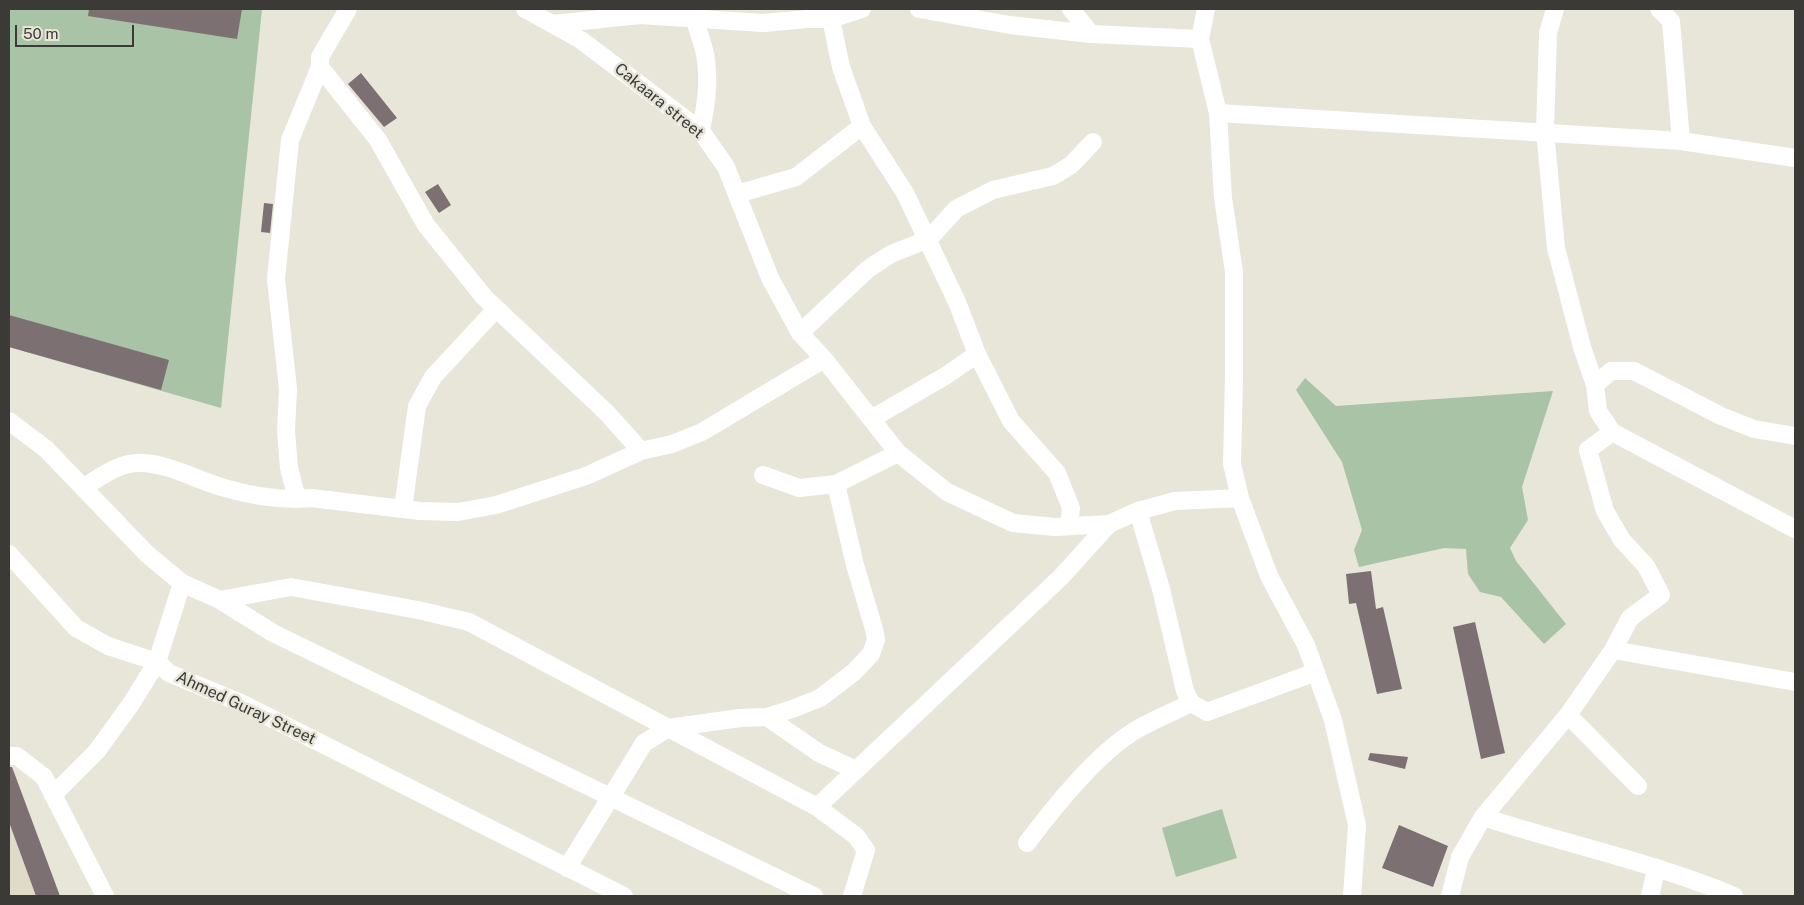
<!DOCTYPE html>
<html>
<head>
<meta charset="utf-8">
<style>
  body { margin:0 }
  #map { position:relative; width:1804px; height:905px; overflow:hidden; background:#e8e5d9; font-family:"Public Sans",sans-serif }
  canvas { display:block }
  .frame { position:absolute; inset:0; border:10px solid #3b3a36; pointer-events:none }
  .scale { position:absolute; left:15px; top:25px; width:119px; height:22px; box-sizing:border-box; border:2px solid #3b3a36; border-top:0; padding-left:6px; font-size:15px; line-height:18px; white-space:nowrap; color:#3b3a36; -webkit-text-stroke:4px #e8e5d9; paint-order:stroke }
</style>
</head>
<body>
<div id="map">
<canvas width="1804" height="905"></canvas>
<div class="frame"></div>
<div class="scale">50 m</div>
</div>
<script>
const g = document.querySelector('canvas').getContext('2d');
g.lineJoin = 'round';
function fill(path, color) {
  g.fillStyle = color;
  g.fill(path, 'evenodd');
}
function strokePath(path, color, width, dash) {
  g.strokeStyle = color;
  g.lineWidth = width;
  g.lineCap = dash ? 'butt' : 'round';
  g.setLineDash(dash || []);
  g.stroke(path);
}
function write(font, color, halo, rows, align = 'center') {
  g.font = font + ' "Public Sans",sans-serif';
  g.lineWidth = 5;
  g.setLineDash([]);
  g.textBaseline = 'middle';
  g.strokeStyle = halo;
  g.fillStyle = color;
  for (const [text, x, y, turn = 0] of rows) {
    g.save();
    g.translate(x, y);
    g.rotate((+turn || 0) * Math.PI / 180);
    g.textAlign = isNaN(turn) ? turn : align;
    if (halo) g.strokeText(text, 0, 0);
    g.fillText(text, 0, 0);
    g.restore();
  }
}
const built = new Path2D(`
  M 14,771 L 55,882 L 57,896 L 9,896 L 9,772 Z`);
const green = new Path2D(`
  M 9,9 L 262,9 L 221,408 L 9,347 Z
  M 1305,378 L 1336,406 L 1553,391 L 1522,487 L 1528,520 L 1510,548 L 1516,561 L 1566,624 L 1544,644 L 1501,597 L 1480,592 L 1468,574 L 1466,549 L 1444,548 L 1359,567 L 1354,550 L 1362,530 L 1342,462 L 1296,390 Z
  M 1222,809 L 1237,858 L 1176,877 L 1162,828 Z`);
const building = new Path2D(`
  M 89,9 L 242,9 L 237,39 L 88,16 Z
  M 361,73 L 397,118 L 384,127 L 348,84 Z
  M 438,184 L 451,205 L 439,213 L 425,192 Z
  M 264,203 L 273,204 L 270,233 L 261,232 Z
  M 9,315 L 169,360 L 161,390 L 9,347 Z
  M 1371,571 L 1376,609 L 1383,607 L 1402,689 L 1377,694 L 1356,603 L 1349,604 L 1346,574 Z
  M 1475,622 L 1505,753 L 1481,759 L 1453,627 Z
  M 1370,753 L 1408,757 L 1405,769 L 1368,760 Z
  M 9,767 L 12,767 L 60,896 L 36,896 L 9,822 Z
  M 1399,825 L 1448,846 L 1433,887 L 1382,868 Z`);
const minor = new Path2D(`
  M 348,9 L 320,57 L 320,67 L 290,140 L 276,279 L 288,389 L 286,431 L 289,468 L 297,499 L 311,498 L 420,511 L 458,512 L 496,505 L 586,476 L 641,451 L 672,444 L 702,432 L 824,359
  M 525,9 L 581,40 L 701,131 L 726,167 L 770,278 L 800,333 L 824,359 L 898,453 L 947,492 L 1013,523 L 1055,527 L 1109,524
  M 694,9 C 694,25 702,38 705,54 C 710,81 706,104 701,131
  M 919,9 L 1010,25 L 1091,34 L 1200,39
  M 1071,9 L 1091,34
  M 1206,9 L 1200,39 L 1218,113 L 1223,198 L 1234,272 L 1234,377 L 1232,464 L 1240,498 L 1269,576 L 1306,645 L 1333,720 L 1357,825 L 1352,896
  M 1555,9 L 1548,33 L 1545,131 L 1556,248 L 1582,347 L 1595,385 L 1598,411 L 1612,432 L 1795,529
  M 1659,9 L 1671,21 L 1681,141
  M 831,19 L 841,67 L 862,126 L 905,193 L 957,302 L 977,354 L 1011,421 L 1057,473 L 1071,508 L 1069,526
  M 553,24 L 640,15 L 763,23 L 808,19 L 831,19 L 862,9
  M 320,67 L 378,140 L 426,225 L 484,297 L 607,413 L 641,451
  M 1218,113 L 1681,141 L 1795,158
  M 737,194 L 796,177 L 862,126
  M 800,333 L 868,269 L 891,254 L 929,239 L 956,209 L 993,190 L 1053,176 L 1071,165 L 1093,142
  M 1595,385 L 1611,371 L 1634,371 L 1721,416 L 1754,429 L 1795,436
  M 871,419 L 947,375 L 977,354
  M 9,421 L 46,449 L 147,554 L 182,583 L 157,662 L 169,673 L 243,704 L 624,896
  M 763,475 L 799,488 L 836,484 L 898,453
  M 83,488 C 99,478 118,463 138,463 C 168,462 197,481 225,488 C 248,495 273,499 297,499
  M 403,509 L 417,406 L 433,377 L 496,309
  M 1138,511 L 1161,589 L 1185,691 L 1191,703 L 1207,712 L 1316,672
  M 9,554 L 76,628 L 108,646 L 157,662 L 131,704 L 97,751 L 53,795
  M 182,583 L 220,600 L 273,633 L 814,896
  M 220,600 L 291,587 L 418,610 L 469,622 L 817,807 L 856,836 L 866,850 L 852,896
  M 1613,650 L 1795,682
  M 1568,715 L 1638,786
  M 767,717 L 819,753 L 856,770
  M 9,756 L 17,756 L 44,777 L 105,896
  M 817,807 L 1061,577 L 1109,524 L 1138,511 L 1175,501 L 1240,498
  M 1483,817 C 1566,844 1653,862 1734,896
  M 1027,843 C 1054,807 1097,753 1136,730 C 1153,720 1173,712 1191,703
  M 567,868 L 644,743 L 668,728 L 740,718 L 767,717 L 795,708 L 820,698 L 854,672 L 871,654 L 876,640 L 874,629 L 855,565 L 836,484
  M 1450,896 L 1460,857 L 1483,817 L 1568,715 L 1613,650 L 1630,618 L 1661,595 L 1646,566 L 1622,540 L 1605,511 L 1588,450 L 1612,432
  M 1650,896 L 1656,870`);
const streetNames = [
  ["Cakaara street",659,101,39],
  ["Ahmed Guray Street",246,708,25]
];
fill(built, '#e0dbc8');
fill(green, '#a9c3a6');
fill(building, '#7c7073');
strokePath(minor, '#fff', 18);
write('16px', '#3b3a36', '#e8e5d9', streetNames);
</script>
</body>
</html>
